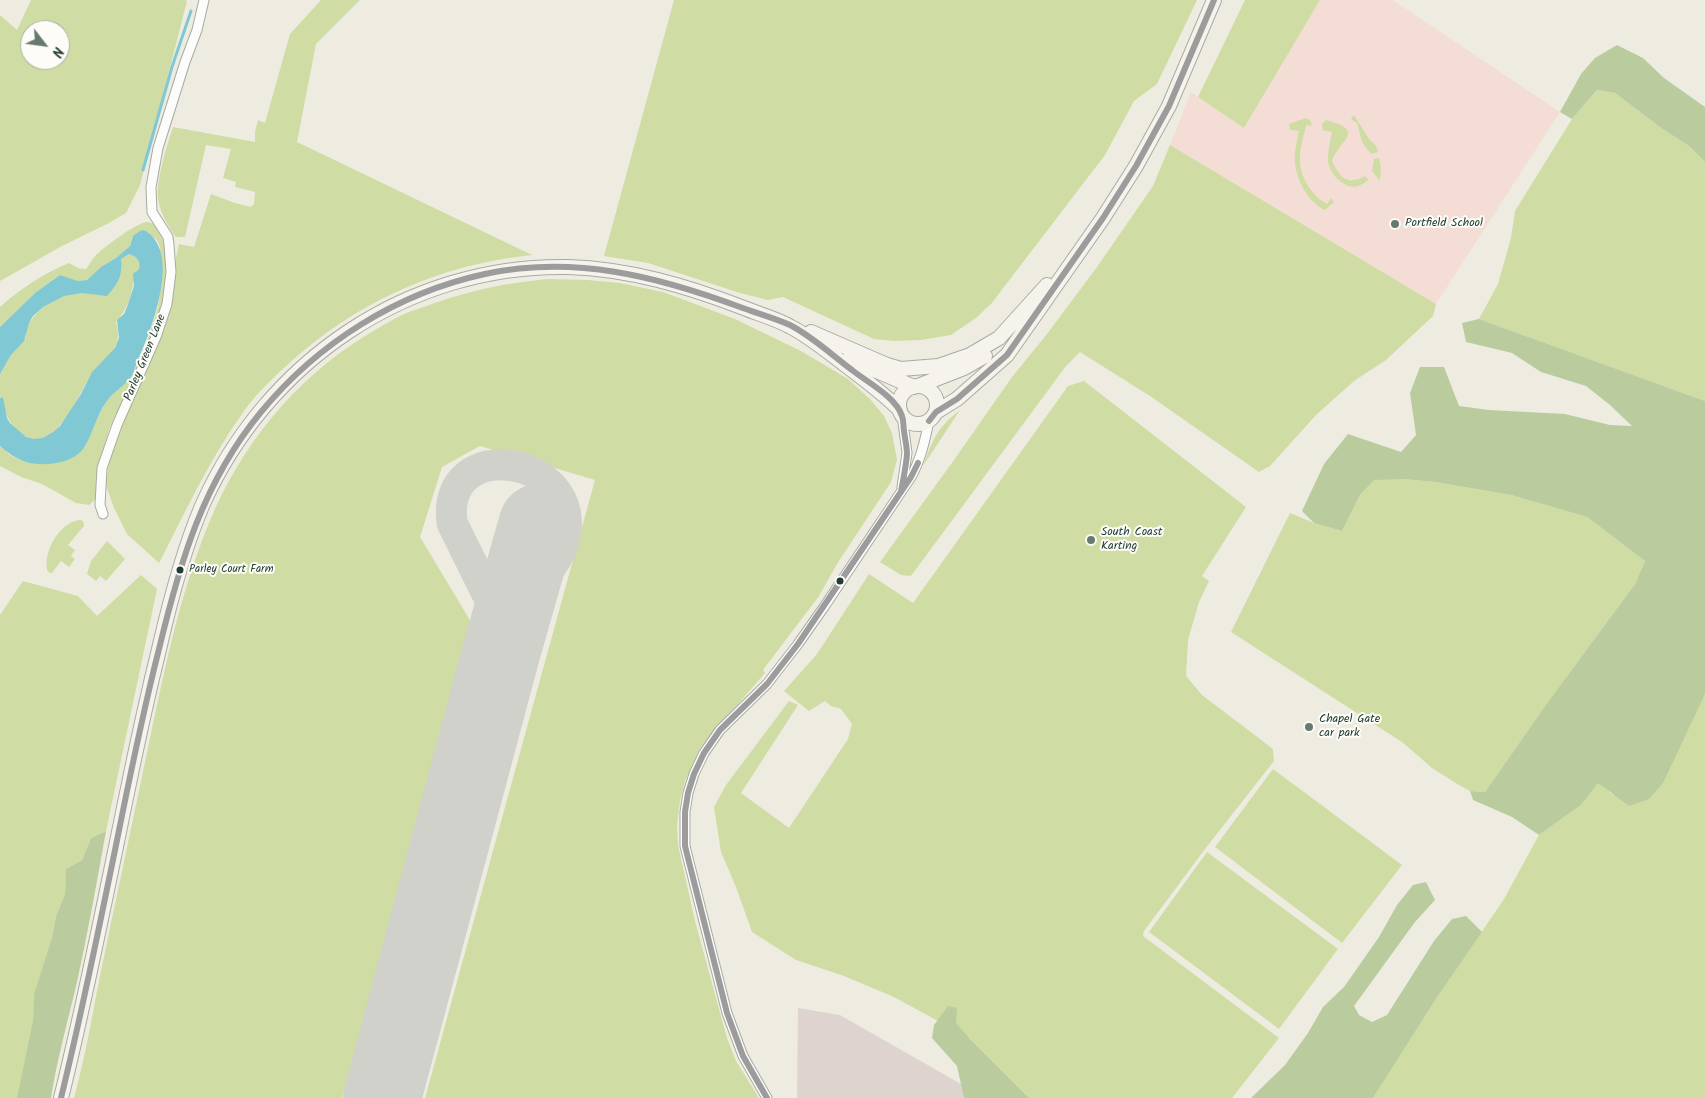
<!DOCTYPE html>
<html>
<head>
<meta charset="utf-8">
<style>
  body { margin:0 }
  #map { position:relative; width:1705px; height:1098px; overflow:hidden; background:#eeece1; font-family:Kalam,sans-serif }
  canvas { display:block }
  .north { position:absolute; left:20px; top:20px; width:50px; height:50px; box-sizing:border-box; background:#fdfcf7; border:1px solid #a4b0a9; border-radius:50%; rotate:120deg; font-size:14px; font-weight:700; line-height:20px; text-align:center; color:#1f3d34 }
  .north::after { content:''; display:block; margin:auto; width:18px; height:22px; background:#677a71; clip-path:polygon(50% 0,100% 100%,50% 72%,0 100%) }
</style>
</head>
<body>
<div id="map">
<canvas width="1705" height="1098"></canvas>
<div class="north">N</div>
</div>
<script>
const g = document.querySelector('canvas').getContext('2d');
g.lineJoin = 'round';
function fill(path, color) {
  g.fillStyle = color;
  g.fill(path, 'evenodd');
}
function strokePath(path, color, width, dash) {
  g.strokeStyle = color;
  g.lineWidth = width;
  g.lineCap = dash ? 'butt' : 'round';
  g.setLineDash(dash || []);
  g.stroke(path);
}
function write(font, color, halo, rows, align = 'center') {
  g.font = font + ' Kalam,sans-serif';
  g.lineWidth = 4;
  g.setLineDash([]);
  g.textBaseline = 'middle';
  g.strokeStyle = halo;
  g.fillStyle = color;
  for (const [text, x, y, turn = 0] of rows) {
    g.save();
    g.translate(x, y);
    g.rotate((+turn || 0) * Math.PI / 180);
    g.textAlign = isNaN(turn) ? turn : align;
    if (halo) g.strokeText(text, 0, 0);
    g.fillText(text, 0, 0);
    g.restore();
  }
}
const built = new Path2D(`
  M 1320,0 L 1393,0 L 1560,112 L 1436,304 L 1170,145 L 1191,92 L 1244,128 Z`);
const industrial = new Path2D(`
  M 798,1008 L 840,1015 L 961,1084 L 964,1098 L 797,1098 Z`);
const green = new Path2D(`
  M 31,0 L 185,0 L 187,1 L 140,185 L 126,213 L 107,224 L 62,246 L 0,281 L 0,15 L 17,30 ZM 30,30 L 60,30 L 60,60 L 30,60 Z
  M 321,0 L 360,0 L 316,44 L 297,142 L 532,255 C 438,265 355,302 285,367 C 270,381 253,397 242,414 C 209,460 185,513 159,563 L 127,534 L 114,508 L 106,485 L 109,460 L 140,382 L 174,268 L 179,244 L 194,247 L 211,194 L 235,203 L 251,207 L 254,204 L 255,192 L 235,187 L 236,182 L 223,178 L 231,149 L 206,145 L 185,237 L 176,237 C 168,227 160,212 158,199 C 156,180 167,145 173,127 L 255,142 L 255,132 L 258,120 L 265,123 L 290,34 Z
  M 674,0 L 1197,0 L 1157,84 L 1134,101 L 1105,155 L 991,304 L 976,318 L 951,335 L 921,340 L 894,341 L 874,339 L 783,297 L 768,300 L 740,293 L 648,263 L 604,256 Z
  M 1245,0 L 1320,0 L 1244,128 L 1198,97 Z
  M 1597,90 L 1615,93 L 1661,128 L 1689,146 L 1705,162 L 1705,401 L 1479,319 L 1498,284 L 1511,238 L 1515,211 L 1572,119 Z
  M 1354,115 L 1369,139 L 1376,146 L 1378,152 L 1371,154 L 1362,142 L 1357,123 L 1351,119 Z
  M 1306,118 L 1310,120 L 1312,126 L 1306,125 C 1304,136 1299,150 1300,161 C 1300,178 1313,197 1327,204 L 1331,198 L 1334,202 L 1325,210 C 1309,203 1296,180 1295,162 C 1294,152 1297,141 1299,131 L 1290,130 L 1289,124 Z
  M 1326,120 C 1367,131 1340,139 1332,161 C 1340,178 1347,186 1365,176 L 1369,180 C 1366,181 1362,185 1358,186 C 1345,190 1328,173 1328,160 C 1328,151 1330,141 1332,132 L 1323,130 L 1322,124 Z
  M 1170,145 L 1436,304 L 1433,316 L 1386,360 L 1354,381 L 1316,415 L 1270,466 L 1259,472 L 1150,396 L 1080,352 L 1066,366 L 911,576 L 901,575 L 880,562 L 954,460 L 1012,377 L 1047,334 L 1097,267 L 1153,186 Z
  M 1379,158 L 1381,167 L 1380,181 L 1372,171 L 1374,159 Z
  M 147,222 L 152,223 L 156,227 L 165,244 L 167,270 L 164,306 L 153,336 L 123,404 L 115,415 L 109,429 L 99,466 L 97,498 L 89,505 L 76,503 L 42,484 L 21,477 L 0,466 L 0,446 L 10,455 L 18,459 L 27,462 L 37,463 L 56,463 L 84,448 L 106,401 L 132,374 L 146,344 L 158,307 L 162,279 L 160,247 L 157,240 L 144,230 L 132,238 L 130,246 L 116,258 L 101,267 L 87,280 L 78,281 L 60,275 L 35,293 L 0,327 L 0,307 C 21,288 43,274 69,263 L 78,268 L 86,269 C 90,264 92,259 96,255 C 106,246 134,224 147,222 Z
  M 129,254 C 136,256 141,261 139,269 L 135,272 C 133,290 129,308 116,322 C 125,354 102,355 90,376 C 79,395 51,460 21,433 C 8,422 5,415 3,397 L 0,398 L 0,374 L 11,355 L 26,337 L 26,331 L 29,323 L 40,309 L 121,262 L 121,259 Z
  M 548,279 L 588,280 L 620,283 L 663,292 L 735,319 L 801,351 L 848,379 L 870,399 L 884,416 L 892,433 L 897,460 L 891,482 L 837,564 L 819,596 L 763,670 L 765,673 L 701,747 L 685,781 L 680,801 L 677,825 L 678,845 L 695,921 L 727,1038 L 736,1061 L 759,1098 L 425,1098 L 595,480 L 480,446 L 442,467 L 420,537 L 471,622 L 342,1098 L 74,1098 C 85,1058 92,1017 100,976 C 116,898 133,820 149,743 C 166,663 182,583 215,509 C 249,434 304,371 375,330 C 384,325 393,319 402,315 C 412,310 422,308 432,304 C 472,290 505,283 548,279 Z
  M 1084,381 L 1246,507 L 1202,576 L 1209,581 L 1199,602 L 1188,640 L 1186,676 L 1202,695 L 1273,749 L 1274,761 L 1205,849 L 1144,931 L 1143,936 L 1279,1038 L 1232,1098 L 1029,1098 L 969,1038 L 894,997 L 844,976 L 796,960 L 752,932 L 736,887 L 721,852 L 714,807 L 726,785 L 789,701 L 798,705 L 741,793 L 789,828 L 848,739 L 852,724 L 841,709 L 831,706 L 825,701 L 809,711 L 784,691 L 817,654 L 869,574 L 913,603 L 1068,386 Z
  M 960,410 L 923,466 C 933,439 937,428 960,410 Z
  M 1374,479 L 1403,479 L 1435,482 L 1511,495 L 1587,517 L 1645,561 L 1635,584 L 1545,706 L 1485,792 L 1470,791 L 1459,785 L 1432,768 L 1402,742 L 1231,632 L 1290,513 L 1314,523 L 1342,531 L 1360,495 Z
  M 80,520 L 83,521 L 84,526 L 68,545 L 75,550 L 71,556 L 75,559 L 69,567 L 61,561 L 52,573 L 48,572 C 41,554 60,521 80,520 Z
  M 107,541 L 125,559 L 106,581 L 100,576 L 96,581 L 87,574 L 91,561 Z
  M 141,575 L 157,589 L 106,831 L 91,838 L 82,860 L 66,869 L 65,894 L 56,916 L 52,937 L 34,994 L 33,1020 L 18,1095 L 17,1098 L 0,1098 L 0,615 L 23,581 L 78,596 L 97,616 Z
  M 1705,694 L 1705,1098 L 1373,1098 L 1438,996 L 1504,899 L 1539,835 L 1581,805 L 1598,782 L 1613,795 L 1694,715 Z
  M 1273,769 L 1402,865 L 1342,943 L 1215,847 Z
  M 1207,852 L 1338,949 L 1279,1029 L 1149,932 Z`);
const forest = new Path2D(`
  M 1617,45 L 1643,58 L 1664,78 L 1705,107 L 1705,162 L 1689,146 L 1661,128 L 1615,93 L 1597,90 L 1572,119 L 1560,112 L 1581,74 L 1595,58 Z
  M 1479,319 L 1705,401 L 1705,694 L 1663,783 L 1649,799 L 1629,806 L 1598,783 L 1581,805 L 1539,835 L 1512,817 L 1473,800 L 1470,791 L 1485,792 L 1545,706 L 1635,584 L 1645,561 L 1587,517 L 1511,495 L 1435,482 L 1403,479 L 1374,480 L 1360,495 L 1342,531 L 1314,523 L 1302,511 L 1324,464 L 1348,434 L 1401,452 L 1416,435 L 1410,393 L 1420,367 L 1444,367 L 1459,406 L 1489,410 L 1565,414 L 1610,425 L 1632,426 L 1610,405 L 1586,386 L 1541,372 L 1512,353 L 1466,342 L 1462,323 Z
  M 106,831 C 97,881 88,932 77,982 C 68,1021 57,1059 51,1098 L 17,1098 L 33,1020 L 34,994 L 52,937 L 56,916 L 65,894 L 66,869 L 82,860 L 91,838 Z
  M 1426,882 L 1435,900 L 1415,922 L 1354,1006 L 1359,1015 L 1372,1022 L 1387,1015 L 1434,941 L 1452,919 L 1466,916 L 1482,932 L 1438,996 L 1373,1098 L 1251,1098 L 1285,1065 L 1308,1033 L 1323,1007 L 1344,987 L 1379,937 L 1397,905 L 1413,885 Z
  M 948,1006 L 957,1008 L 956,1023 L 969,1038 L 1029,1098 L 964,1098 L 957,1066 L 932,1038 L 934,1025 Z`);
const water = new Path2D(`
  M 144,230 C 183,251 151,331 138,360 C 135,366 134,373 130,378 C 123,387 113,392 106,402 C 97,416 93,432 85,446 C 75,464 43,467 26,462 C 15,458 8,453 0,446 L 0,398 L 3,397 L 7,418 L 10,423 L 26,437 L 34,439 L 43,438 L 53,432 L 60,426 L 81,394 L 92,372 L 115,348 L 119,338 L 117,320 L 124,314 L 127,307 L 134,286 L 133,274 L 139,269 C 141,261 136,256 129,254 L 121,259 C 123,276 118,283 107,296 L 82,293 L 64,296 L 43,307 L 33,316 L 29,323 L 24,341 L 11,355 L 0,374 L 0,327 L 35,293 L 60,275 L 78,281 L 87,280 L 101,267 L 116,258 L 130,246 L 133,236 L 140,231 Z`);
const stream = new Path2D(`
  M 143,170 L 172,67 L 191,11`);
const taxiway = new Path2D(`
  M 503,647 L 504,634 L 501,622 L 452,523 C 440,432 586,455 564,541 C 558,564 537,582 524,601 C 517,611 513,622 507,632`);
const runway = new Path2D(`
  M 382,1098 L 501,653 L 538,523`);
const street = new Path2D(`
  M 902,487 L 907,453 L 902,415
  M 103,514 L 100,505 L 102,468 L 117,425 L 156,337 L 167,304 L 171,272 L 169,245 L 168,237 L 152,212 L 151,187 L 158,148 L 185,62 L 197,30 L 204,0
  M 767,1098 L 743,1056 L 727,1013 L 685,846 L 685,812 L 688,793 L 694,774 L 704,753 L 720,730 L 767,684 L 798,644 L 824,607 L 911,477 C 921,459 925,440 929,421`);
const secondary = new Path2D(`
  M 811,332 L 887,365 L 901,369 L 938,366 L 970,355 L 999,338 L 1047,285
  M 849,359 L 914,387
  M 918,386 L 964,368 L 985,356
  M899 405a19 19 0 1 1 38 0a19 19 0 1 1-38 0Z
  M 936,412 L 957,399 L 1007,355 L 1103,218 L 1136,166 L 1169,106 L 1214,0
  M 61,1098 C 86,997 106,895 127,793 C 137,744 148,694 160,645 C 171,597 183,551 202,506 C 266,361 409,264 568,267 C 630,269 687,286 744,308 C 759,314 777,319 791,327 C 810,337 827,351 844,364 C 864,379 883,393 900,410`);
const bus1 = new Path2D(`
  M 929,421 L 936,412 L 957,399 L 1007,355 L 1103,218 L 1136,166 L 1169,106 L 1214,0
  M 61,1098 C 86,996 106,894 127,791 C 137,743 147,696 159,649 C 180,562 203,482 261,412 C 318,343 397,293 485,274 C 574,255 656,276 740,307 C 756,313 774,318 790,325 C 813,337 832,355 852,370 C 867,382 896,397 902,416 C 904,421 903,426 904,431 C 905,439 907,447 907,454 C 906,467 903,480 901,492
  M 767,1098 L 743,1056 L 727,1013 L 685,846 L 685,812 L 688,793 L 694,774 L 704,753 L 720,730 L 767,684 L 798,644 L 911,477 L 918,463`);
const markers = [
  [1395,224,5,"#677a71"],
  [1091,540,5,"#677a71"],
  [180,570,4.5,"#1f3d34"],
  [840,581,4.5,"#1f3d34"],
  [1309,727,5,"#677a71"]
];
const busNames = [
  ["Parley Court Farm",189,570]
];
const poiNames = [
  ["Portfield School",1405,224],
  ["South Coast",1101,533],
  ["Karting",1101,547],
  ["Chapel Gate",1319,720],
  ["car park",1319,734]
];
const streetNames = [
  ["Parley Green Lane",146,358,-68]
];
fill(built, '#f3ddd4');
fill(industrial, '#dfd3cf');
fill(green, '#cfdca4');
fill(forest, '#bacc9d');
fill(water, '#7fc8d4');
strokePath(stream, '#7fc8d4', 3);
strokePath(taxiway, '#d0d1ca', 31);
strokePath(runway, '#d0d1ca', 78);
strokePath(street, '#a8aba3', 11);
strokePath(secondary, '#a8aba3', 16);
strokePath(street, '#fcfcfa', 9);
strokePath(secondary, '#f6f3ed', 14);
strokePath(bus1, '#9d9c9c', 6);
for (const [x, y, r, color] of markers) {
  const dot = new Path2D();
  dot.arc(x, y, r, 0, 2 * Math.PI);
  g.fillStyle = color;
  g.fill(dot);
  strokePath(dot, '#fdfcf7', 2);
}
write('11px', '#1f3d34', '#fdfcf7', busNames, 'left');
write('12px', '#1f3d34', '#fdfcf7', poiNames, 'left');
write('12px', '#1f3d34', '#fdfcf7', streetNames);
</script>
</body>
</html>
